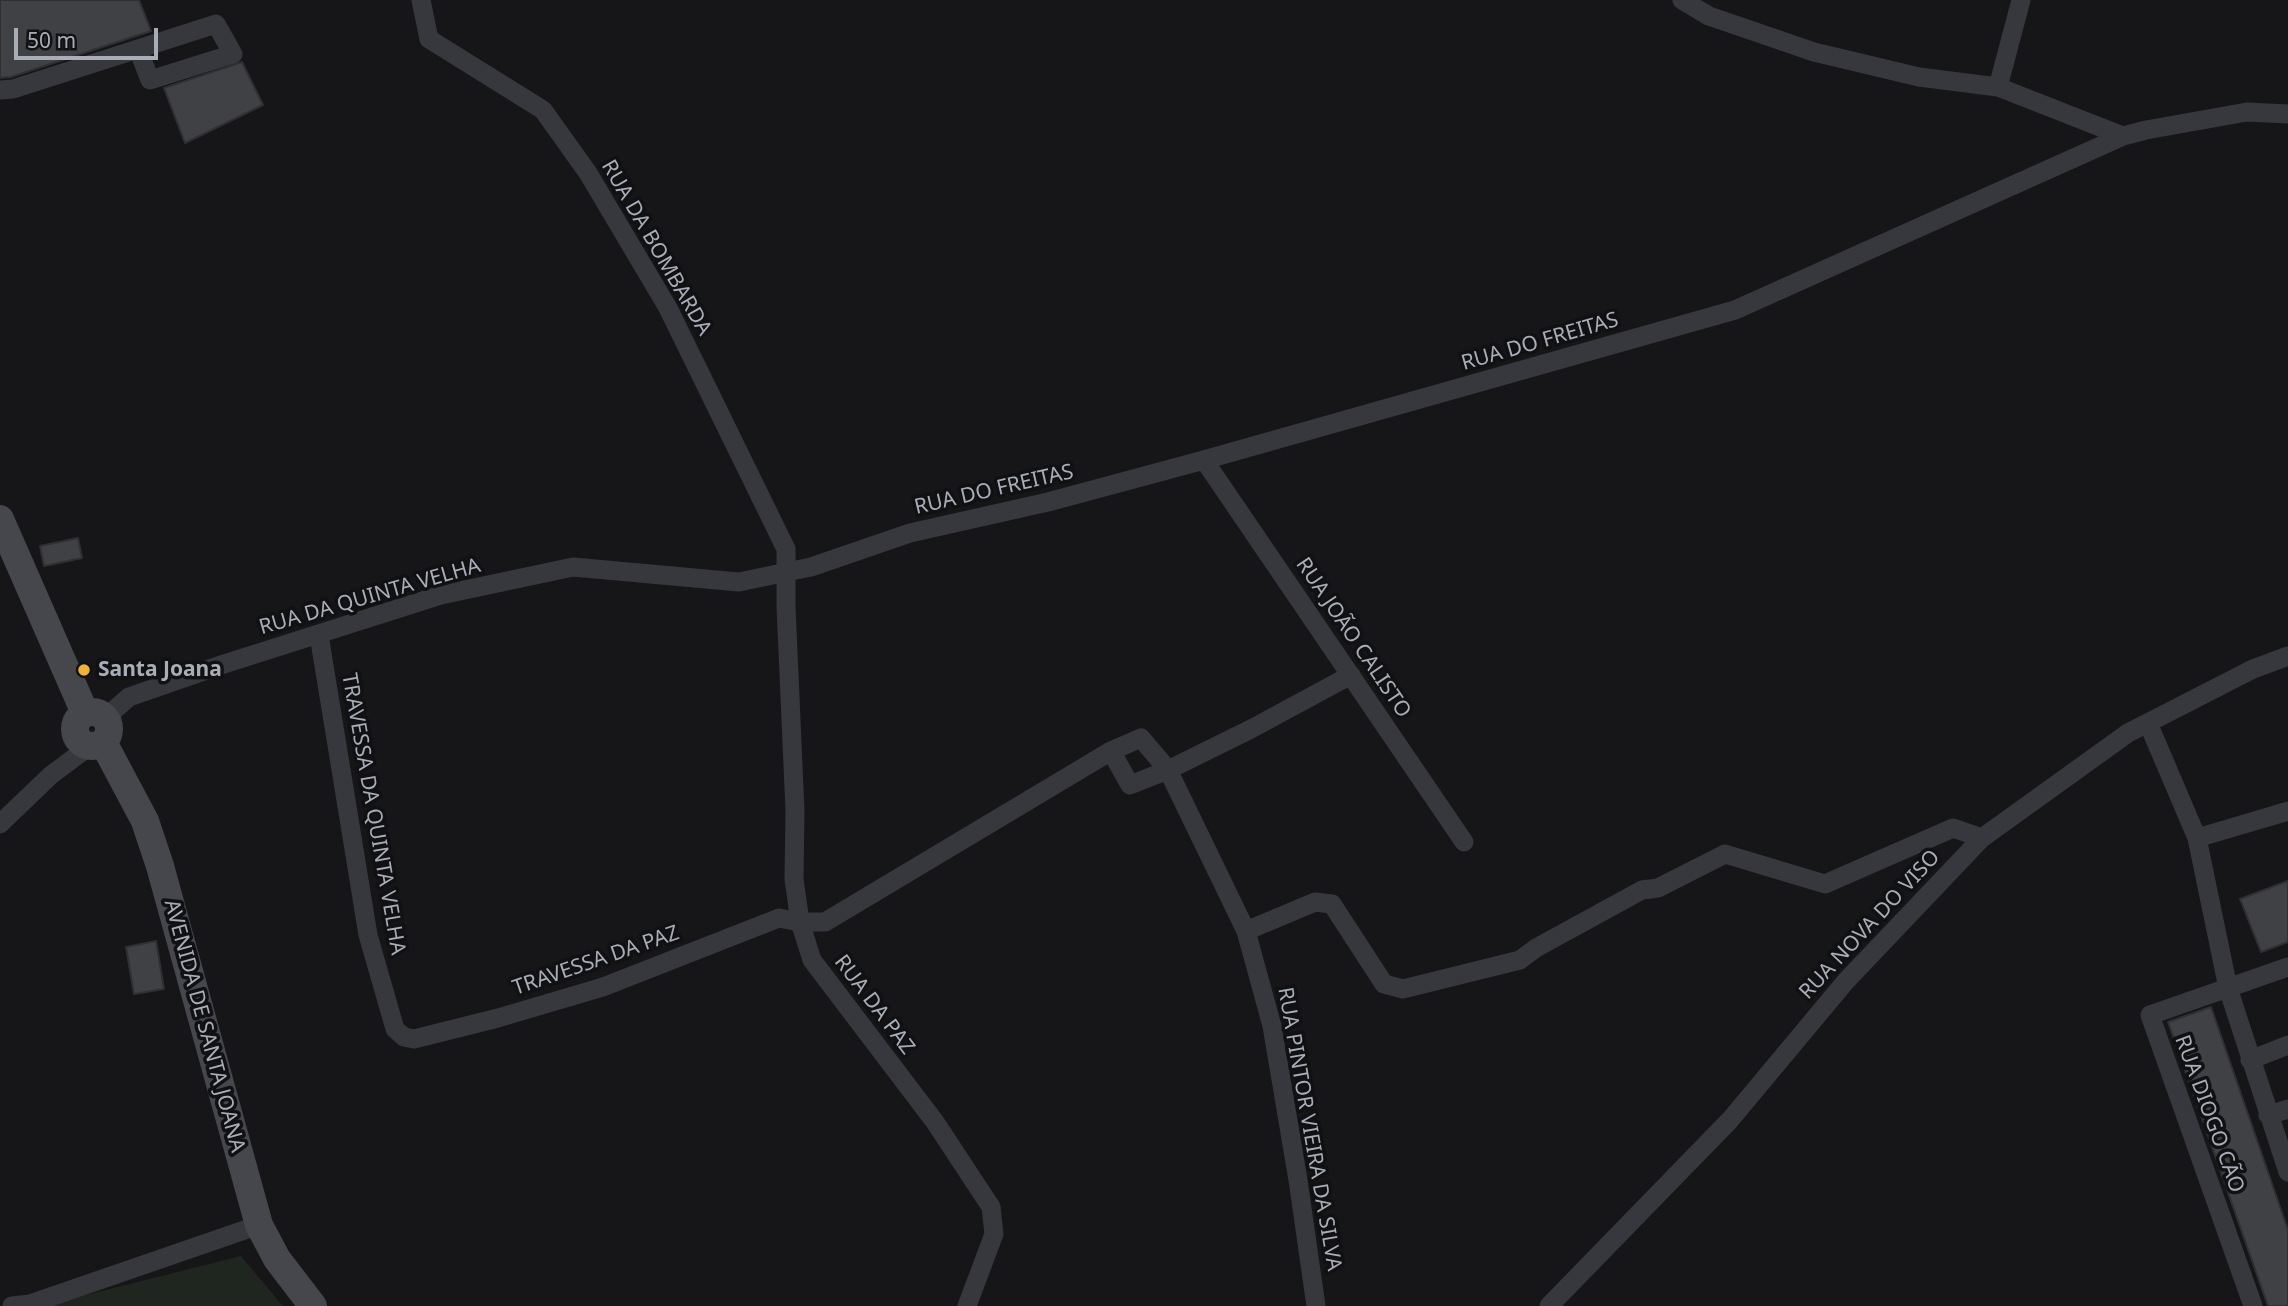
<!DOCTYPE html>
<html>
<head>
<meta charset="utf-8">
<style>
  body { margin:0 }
  #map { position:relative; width:2288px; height:1306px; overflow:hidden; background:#161618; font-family:"Noto Sans",sans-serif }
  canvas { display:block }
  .scale { position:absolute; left:14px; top:28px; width:144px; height:32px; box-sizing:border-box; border:4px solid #a8adb8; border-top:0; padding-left:9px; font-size:21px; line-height:24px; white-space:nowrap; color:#a8adb8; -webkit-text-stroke:5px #111113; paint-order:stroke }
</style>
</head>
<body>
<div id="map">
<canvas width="2288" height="1306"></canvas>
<div class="scale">50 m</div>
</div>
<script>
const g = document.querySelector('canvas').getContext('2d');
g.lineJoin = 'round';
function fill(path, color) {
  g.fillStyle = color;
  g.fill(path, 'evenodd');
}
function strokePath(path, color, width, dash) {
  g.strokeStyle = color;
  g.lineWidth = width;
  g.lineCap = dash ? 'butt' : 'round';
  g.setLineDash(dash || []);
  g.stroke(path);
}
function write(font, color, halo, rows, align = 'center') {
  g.font = font + ' "Noto Sans",sans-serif';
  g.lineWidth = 7;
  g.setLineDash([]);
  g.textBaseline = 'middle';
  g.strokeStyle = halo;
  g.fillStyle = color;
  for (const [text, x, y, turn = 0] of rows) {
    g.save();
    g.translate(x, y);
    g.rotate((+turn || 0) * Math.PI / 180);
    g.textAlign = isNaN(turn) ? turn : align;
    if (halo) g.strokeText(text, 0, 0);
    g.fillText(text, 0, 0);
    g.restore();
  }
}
const green = new Path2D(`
  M 241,1256 L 283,1306 L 42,1306 Z`);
const building = new Path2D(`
  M 0,0 L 139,0 L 151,31 L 11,77 L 0,78 Z
  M 242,62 L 263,105 L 185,143 L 164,88 Z
  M 78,538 L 82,558 L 44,566 L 40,546 Z
  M 2288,881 L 2288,942 L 2261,952 L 2240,899 Z
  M 156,941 L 164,989 L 134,994 L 126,947 Z
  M 2211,1007 L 2288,1230 L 2288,1306 L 2268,1306 L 2168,1022 Z`);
const street = new Path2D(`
  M 421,0 L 429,39 L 543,110 L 588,173 L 668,308 L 786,549 L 786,606 L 795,811 L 794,879 L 800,922 L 812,960 L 935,1122 L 991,1207 L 994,1234 L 967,1306
  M 1682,0 L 1709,16 L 1814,52 L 1919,77 L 1998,87 L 2123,136
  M 216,24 L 233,54 L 150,80 L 138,49 Z
  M 1998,87 L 2021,0
  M 0,90 L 13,89 L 138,49
  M 1204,460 L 1464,842
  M 319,635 L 368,935 L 395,1029 L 404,1037 L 414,1039 L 498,1018 L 603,987 L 779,918 L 800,922 L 825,922 L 1111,751 L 1141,738 L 1168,770 L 1130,785 L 1111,751
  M 105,718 L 129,697 L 224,664 L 441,595 L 573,567 L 739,582 L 811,567 L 910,533 L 1048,502 L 1204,460 L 1735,310 L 2123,136 L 2146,130 L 2247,112 L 2288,114
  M 2148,723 L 2197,838 L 2228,988 L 2288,1172
  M 0,824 L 51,775 L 90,746
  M 2197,838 L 2288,811
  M 1246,931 L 1315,902 L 1332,904 L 1384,984 L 1403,989 L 1520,960 L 1536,948 L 1642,890 L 1658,888 L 1725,854 L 1825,884 L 1953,828 L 1982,838
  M 2250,1060 L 2288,1045
  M 2268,1115 L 2288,1109
  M 12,1306 L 30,1304 L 259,1225
  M 1316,1306 L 1298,1180 L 1272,1026 L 1246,931 L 1168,770 L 1251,729 L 1351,675
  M 1549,1306 L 1730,1120 L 1846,981 L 1982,838 L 2128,733 L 2253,669 L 2288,656
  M 2253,1306 L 2150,1015 L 2288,967`);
const secondary = new Path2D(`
  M 0,519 L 85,713
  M75 729a17 17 0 1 1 34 0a17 17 0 1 1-34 0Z
  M 103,742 L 145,821 L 160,866 L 259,1225 L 277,1259 L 313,1306`);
const markers = [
  [84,670,7,"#f2b134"]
];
const streetNames = [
  ["RUA DA BOMBARDA",656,248,60],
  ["RUA DO FREITAS",1540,342,-16],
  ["RUA DO FREITAS",994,490,-13],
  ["RUA DA QUINTA VELHA",370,597,-16],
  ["RUA JOÃO CALISTO",1353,638,56],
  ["TRAVESSA DA QUINTA VELHA",373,814,80],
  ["RUA NOVA DO VISO",1870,925,-47],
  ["TRAVESSA DA PAZ",596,961,-19],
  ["RUA DA PAZ",874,1005,53],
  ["AVENIDA DE SANTA JOANA",204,1026,75],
  ["RUA DIOGO CÃO",2209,1114,70],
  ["RUA PINTOR VIEIRA DA SILVA",1309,1129,80]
];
const poiNames = [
  ["Santa Joana",98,670]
];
fill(green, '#1e261f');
fill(building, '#404145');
strokePath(building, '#303034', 2);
strokePath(street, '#37383d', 19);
strokePath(secondary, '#45474d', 28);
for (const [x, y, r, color] of markers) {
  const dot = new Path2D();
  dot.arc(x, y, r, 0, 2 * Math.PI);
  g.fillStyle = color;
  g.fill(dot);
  strokePath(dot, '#111113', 2.5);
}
write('21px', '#a8adb8', '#111113', streetNames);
write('bold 21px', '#a8adb8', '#111113', poiNames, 'left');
</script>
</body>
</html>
